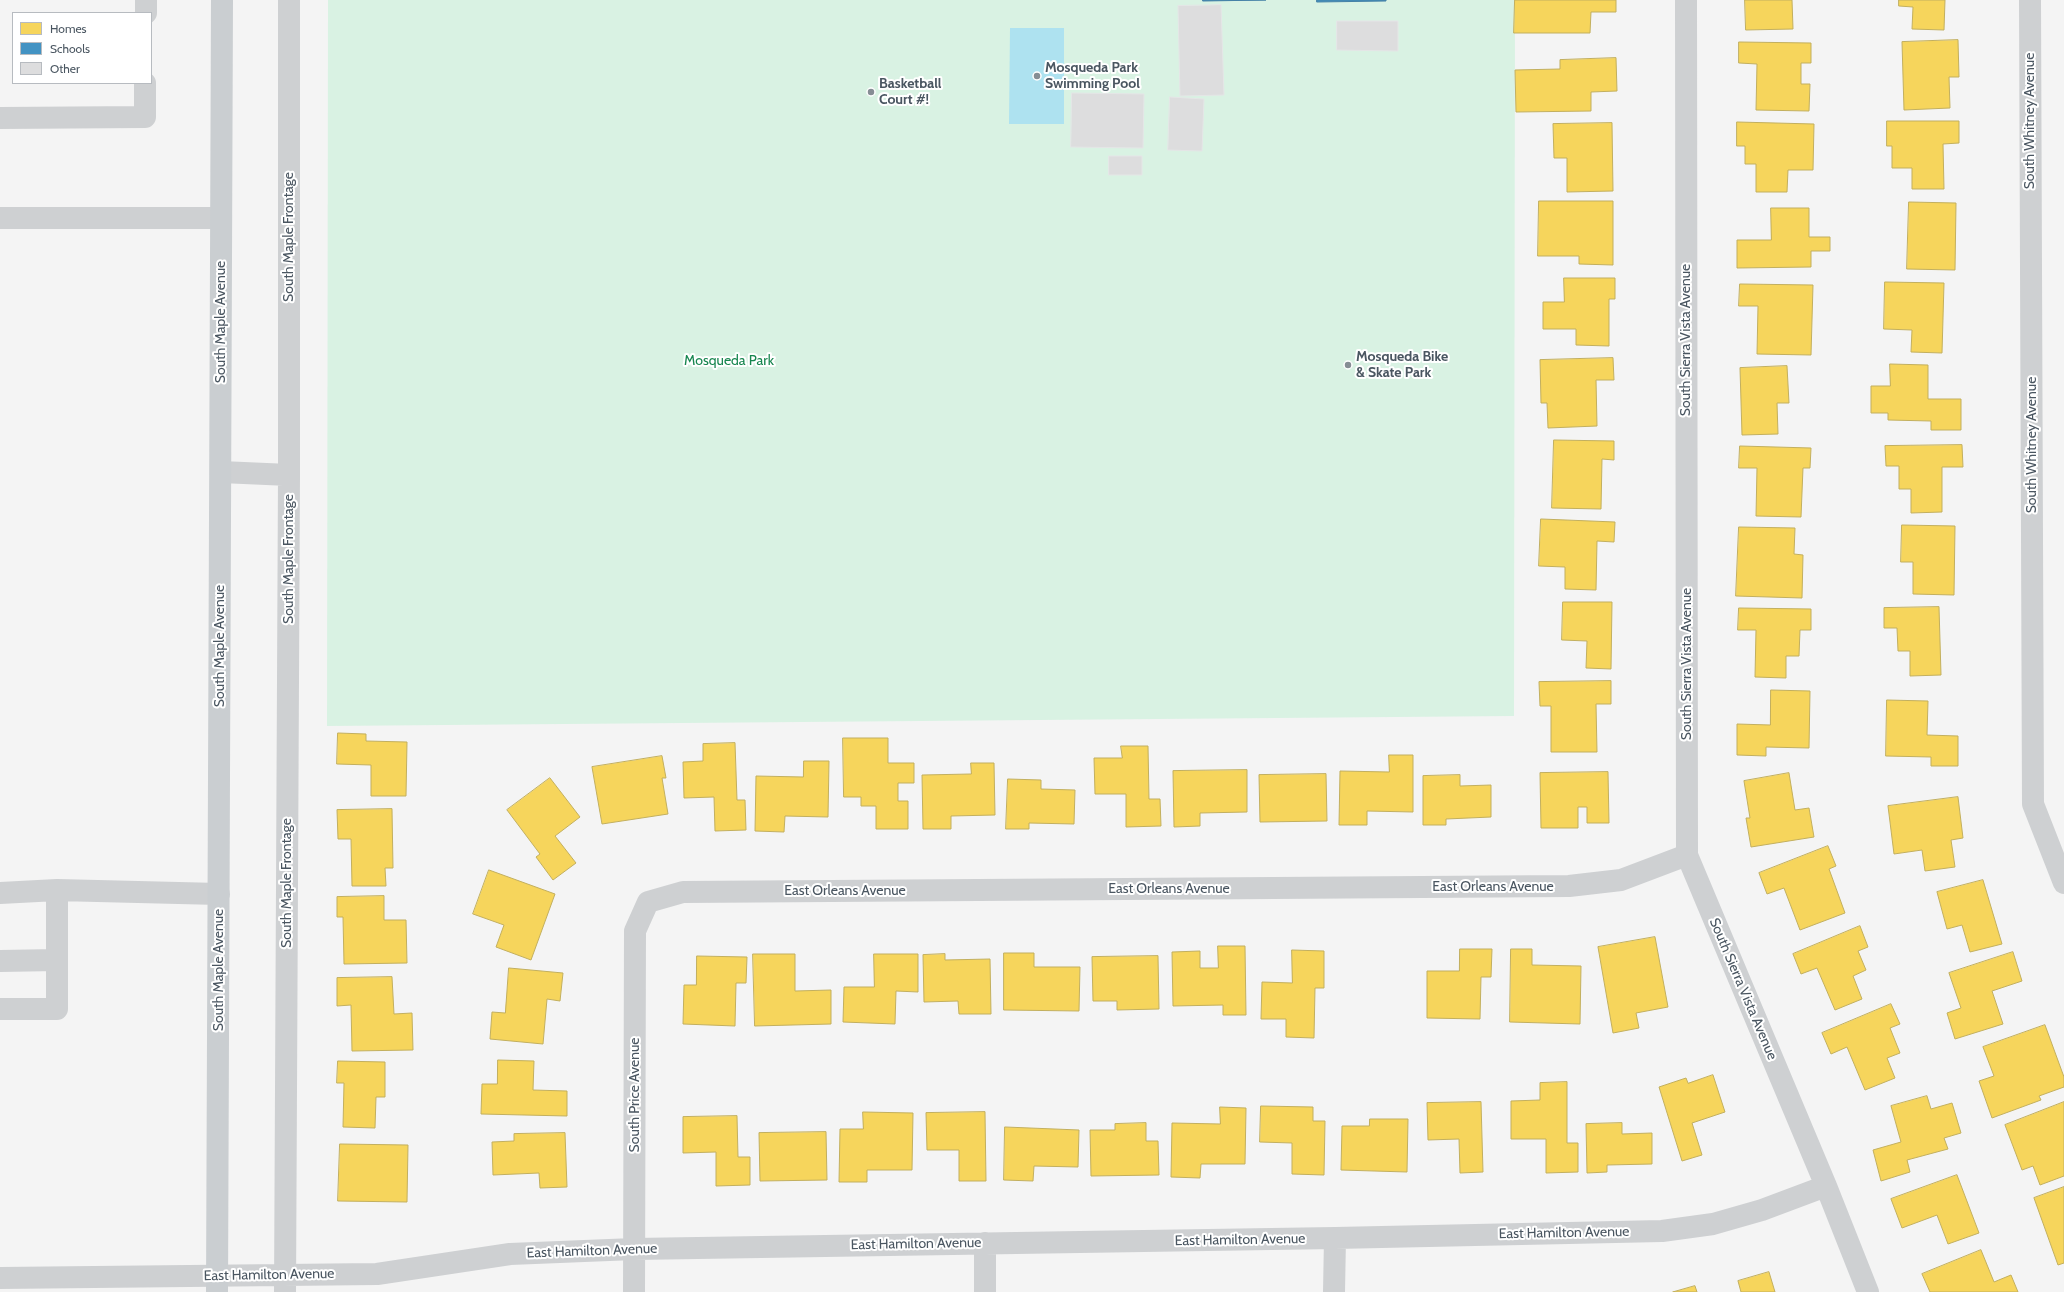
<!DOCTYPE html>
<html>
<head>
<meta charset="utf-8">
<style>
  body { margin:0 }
  #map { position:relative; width:2064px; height:1292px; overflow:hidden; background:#f4f4f4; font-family:Cabin,sans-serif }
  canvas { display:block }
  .legend { position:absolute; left:12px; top:12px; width:140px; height:72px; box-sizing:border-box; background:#fff; border:1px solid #b7bbc0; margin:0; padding:5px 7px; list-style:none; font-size:12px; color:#4a5661 }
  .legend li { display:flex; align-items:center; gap:8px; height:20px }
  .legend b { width:20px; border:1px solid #b7bbc0 }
</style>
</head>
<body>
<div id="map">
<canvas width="2064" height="1292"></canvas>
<ul class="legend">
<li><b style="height:11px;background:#f6d55c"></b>Homes</li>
<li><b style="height:11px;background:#4393c3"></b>Schools</li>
<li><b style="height:11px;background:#ddddde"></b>Other</li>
</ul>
</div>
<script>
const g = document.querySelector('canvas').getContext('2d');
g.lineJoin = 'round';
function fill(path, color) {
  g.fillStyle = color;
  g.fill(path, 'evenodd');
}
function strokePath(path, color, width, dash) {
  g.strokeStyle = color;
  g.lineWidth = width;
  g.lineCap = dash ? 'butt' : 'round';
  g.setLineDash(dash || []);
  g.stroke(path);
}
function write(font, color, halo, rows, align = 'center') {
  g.font = font + ' Cabin,sans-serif';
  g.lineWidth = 4;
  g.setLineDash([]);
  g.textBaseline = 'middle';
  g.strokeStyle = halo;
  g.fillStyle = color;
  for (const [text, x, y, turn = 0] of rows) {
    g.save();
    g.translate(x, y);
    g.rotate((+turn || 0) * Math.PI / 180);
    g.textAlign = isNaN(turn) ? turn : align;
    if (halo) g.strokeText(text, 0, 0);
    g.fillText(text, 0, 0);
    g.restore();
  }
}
const green = new Path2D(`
  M 328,0 L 1515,0 L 1514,716 L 327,726 Z`);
const water = new Path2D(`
  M 1010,28 L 1064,28 L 1064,124 L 1009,124 Z`);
const homes = new Path2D(`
  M 1515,0 L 1616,0 L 1616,12 L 1591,12 L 1590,33 L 1514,33 Z
  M 1745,0 L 1792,0 L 1793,29 L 1746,30 Z
  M 1899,0 L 1945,0 L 1944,30 L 1912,29 L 1913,7 L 1899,6 Z
  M 1958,40 L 1959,77 L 1949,77 L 1950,108 L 1904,110 L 1902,42 Z
  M 1739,42 L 1811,43 L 1811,63 L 1801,63 L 1801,84 L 1810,84 L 1809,111 L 1756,110 L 1757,64 L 1739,63 Z
  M 1616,58 L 1617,91 L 1591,92 L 1591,111 L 1516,112 L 1515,70 L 1560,69 L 1560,60 Z
  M 1887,121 L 1959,121 L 1959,143 L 1943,144 L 1944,189 L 1912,189 L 1912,168 L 1892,168 L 1892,146 L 1887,146 Z
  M 1737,122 L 1814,124 L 1813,170 L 1788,170 L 1787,192 L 1756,192 L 1756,164 L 1745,164 L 1745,146 L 1737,146 Z
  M 1612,123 L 1613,191 L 1567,192 L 1567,158 L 1554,158 L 1553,124 Z
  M 1539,201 L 1613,201 L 1613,265 L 1579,264 L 1579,256 L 1538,256 Z
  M 1909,202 L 1956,203 L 1955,270 L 1907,269 Z
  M 1771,208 L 1809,208 L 1809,237 L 1830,237 L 1830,251 L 1811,251 L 1811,267 L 1737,268 L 1737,240 L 1771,240 Z
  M 1564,278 L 1615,278 L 1615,299 L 1609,299 L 1609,346 L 1576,345 L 1576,329 L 1543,329 L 1543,302 L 1564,302 Z
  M 1885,282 L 1944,283 L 1942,353 L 1911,352 L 1912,330 L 1884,329 Z
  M 1740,284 L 1813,285 L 1811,355 L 1757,354 L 1758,306 L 1739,306 Z
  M 1613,358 L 1614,380 L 1596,380 L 1597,426 L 1548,428 L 1547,403 L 1541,403 L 1540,360 Z
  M 1890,364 L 1928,365 L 1928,399 L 1961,399 L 1961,430 L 1931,430 L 1931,421 L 1888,420 L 1888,413 L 1871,413 L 1871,386 L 1890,386 Z
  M 1787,366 L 1789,403 L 1777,403 L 1778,434 L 1742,435 L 1740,368 Z
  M 1554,440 L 1614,441 L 1614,460 L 1602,459 L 1601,509 L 1552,508 Z
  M 1962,445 L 1963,467 L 1942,467 L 1942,512 L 1911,513 L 1911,489 L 1899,489 L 1899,466 L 1886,466 L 1885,446 Z
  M 1740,446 L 1811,448 L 1810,468 L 1803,468 L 1801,517 L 1756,516 L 1757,468 L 1739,468 Z
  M 1541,519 L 1615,522 L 1614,542 L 1597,541 L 1596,590 L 1565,589 L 1565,567 L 1539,566 Z
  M 1902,525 L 1955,526 L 1954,595 L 1913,594 L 1913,562 L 1901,562 Z
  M 1739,527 L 1795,528 L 1794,554 L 1803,555 L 1802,598 L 1736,596 Z
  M 1563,602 L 1612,602 L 1611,669 L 1586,668 L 1587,641 L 1562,640 Z
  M 1939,607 L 1941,675 L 1910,676 L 1910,651 L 1898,651 L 1897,628 L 1884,628 L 1884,608 Z
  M 1739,608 L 1811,609 L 1811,630 L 1800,630 L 1799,656 L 1786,656 L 1786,678 L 1755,677 L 1756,630 L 1738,630 Z
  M 1611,681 L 1611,704 L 1596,704 L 1597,752 L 1551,752 L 1551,706 L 1540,706 L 1539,682 Z
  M 1771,690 L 1810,691 L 1809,748 L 1766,747 L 1766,756 L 1737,755 L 1737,724 L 1770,725 Z
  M 1887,700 L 1928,701 L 1927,735 L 1958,736 L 1958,766 L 1931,766 L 1931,757 L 1886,756 Z
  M 338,733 L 366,734 L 366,741 L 407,742 L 406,796 L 371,796 L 371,765 L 337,764 Z
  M 843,738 L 888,738 L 888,763 L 914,763 L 914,783 L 898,783 L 898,801 L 908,801 L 908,829 L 876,829 L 876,806 L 861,806 L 861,797 L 844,797 Z
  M 735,743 L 737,800 L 745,800 L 746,830 L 715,831 L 714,797 L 684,798 L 683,762 L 703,761 L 703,744 Z
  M 1121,746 L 1148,746 L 1149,799 L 1160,799 L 1161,826 L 1126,827 L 1126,794 L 1095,794 L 1094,758 L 1122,758 Z
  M 1389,755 L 1413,755 L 1413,812 L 1367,811 L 1367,825 L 1339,825 L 1340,771 L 1389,772 Z
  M 662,756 L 666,778 L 662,778 L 668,814 L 602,824 L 592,767 Z
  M 804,761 L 829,761 L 828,817 L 785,816 L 784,832 L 755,831 L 756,776 L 803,777 Z
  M 971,763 L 994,763 L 995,815 L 951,816 L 951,829 L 923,829 L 922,775 L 971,774 Z
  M 1247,770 L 1247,812 L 1200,813 L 1200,826 L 1174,827 L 1173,771 Z
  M 1608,772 L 1609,823 L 1587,823 L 1587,807 L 1578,807 L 1578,828 L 1541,828 L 1540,773 Z
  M 1789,773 L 1795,810 L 1809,808 L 1814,837 L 1751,847 L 1746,818 L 1750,818 L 1744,781 Z
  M 1326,774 L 1327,821 L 1260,822 L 1259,775 Z
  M 1460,775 L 1460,786 L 1491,785 L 1491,817 L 1446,819 L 1446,825 L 1423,825 L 1423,776 Z
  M 550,778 L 580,817 L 555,836 L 576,863 L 553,880 L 536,857 L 540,854 L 507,810 Z
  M 1008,779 L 1041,780 L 1041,789 L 1075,790 L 1074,824 L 1029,823 L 1029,829 L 1006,829 Z
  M 1958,797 L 1963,838 L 1951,840 L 1955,867 L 1925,871 L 1922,850 L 1894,854 L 1888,806 Z
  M 392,809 L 393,868 L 385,868 L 386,886 L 352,886 L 351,839 L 338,839 L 337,810 Z
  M 1828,846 L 1836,866 L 1829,869 L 1845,913 L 1800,930 L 1784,888 L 1767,894 L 1759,873 Z
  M 489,870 L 555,894 L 531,960 L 496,947 L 504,925 L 473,914 Z
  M 1983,880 L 2002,944 L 1970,952 L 1962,925 L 1947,929 L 1937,892 Z
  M 384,896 L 384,920 L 406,920 L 407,963 L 344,964 L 343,917 L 337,917 L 337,897 Z
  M 1860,926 L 1868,947 L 1858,951 L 1866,970 L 1853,976 L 1862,999 L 1835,1010 L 1817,968 L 1801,974 L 1793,954 Z
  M 1655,937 L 1668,1007 L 1636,1013 L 1639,1028 L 1613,1033 L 1598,947 Z
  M 1218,946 L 1245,946 L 1246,1015 L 1223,1015 L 1223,1005 L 1173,1006 L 1172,952 L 1200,951 L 1200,968 L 1218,968 Z
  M 1460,949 L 1492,949 L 1491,977 L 1481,977 L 1480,1019 L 1427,1018 L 1427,971 L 1459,971 Z
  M 1511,949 L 1532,949 L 1532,965 L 1581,966 L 1580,1024 L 1510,1022 Z
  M 1292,950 L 1324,951 L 1324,988 L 1315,988 L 1314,1038 L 1286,1037 L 1286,1019 L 1261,1019 L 1262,982 L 1292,983 Z
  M 2013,952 L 2022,981 L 1992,991 L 2003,1024 L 1955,1039 L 1947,1013 L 1961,1008 L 1949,973 Z
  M 1004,953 L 1034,953 L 1034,967 L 1080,967 L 1079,1011 L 1004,1010 Z
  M 753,954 L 795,954 L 795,991 L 831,990 L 831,1024 L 755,1026 Z
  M 874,954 L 918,954 L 918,992 L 896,991 L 895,1024 L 843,1022 L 844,987 L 874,987 Z
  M 945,954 L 945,960 L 990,959 L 991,1014 L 959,1014 L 958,1001 L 924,1002 L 923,955 Z
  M 697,956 L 747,957 L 746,983 L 736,983 L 735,1026 L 683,1024 L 684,985 L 696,985 Z
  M 1158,956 L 1159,1009 L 1117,1010 L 1117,1001 L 1093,1001 L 1092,957 Z
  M 509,968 L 563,973 L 560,1001 L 547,999 L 543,1044 L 490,1039 L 492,1012 L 505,1013 Z
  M 392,977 L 394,1014 L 412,1013 L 413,1050 L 352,1051 L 351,1005 L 337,1006 L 337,978 Z
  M 1891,1004 L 1900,1024 L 1890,1028 L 1900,1053 L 1887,1058 L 1895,1078 L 1865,1090 L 1847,1047 L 1831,1054 L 1822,1033 Z
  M 2045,1025 L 2064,1077 L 2064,1087 L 2039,1096 L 2041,1100 L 1992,1118 L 1979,1081 L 1994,1076 L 1983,1047 Z
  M 498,1060 L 534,1061 L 533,1090 L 567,1091 L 567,1116 L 481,1114 L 482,1084 L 497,1084 Z
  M 338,1061 L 385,1062 L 385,1097 L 376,1097 L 375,1128 L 343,1127 L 344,1083 L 337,1083 Z
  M 1713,1075 L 1725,1112 L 1692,1123 L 1702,1155 L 1682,1161 L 1659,1087 L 1686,1078 L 1688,1083 Z
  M 1567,1082 L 1567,1143 L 1578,1143 L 1578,1172 L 1546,1173 L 1546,1139 L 1511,1139 L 1511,1101 L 1540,1100 L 1540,1083 Z
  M 1927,1096 L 1931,1109 L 1952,1103 L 1961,1133 L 1944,1138 L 1948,1149 L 1907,1160 L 1910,1172 L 1881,1181 L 1873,1150 L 1901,1142 L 1891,1106 Z
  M 1481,1102 L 1483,1172 L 1460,1173 L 1459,1139 L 1428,1140 L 1427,1103 Z
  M 2064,1102 L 2064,1176 L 2040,1185 L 2033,1166 L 2022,1170 L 2005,1125 Z
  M 1261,1106 L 1313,1107 L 1313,1121 L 1325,1121 L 1324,1175 L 1292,1174 L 1292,1143 L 1260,1142 Z
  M 1220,1107 L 1246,1108 L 1245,1164 L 1201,1164 L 1200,1178 L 1171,1177 L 1172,1123 L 1220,1124 Z
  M 863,1112 L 913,1113 L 912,1170 L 867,1170 L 867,1182 L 839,1182 L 840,1129 L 863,1129 Z
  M 985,1112 L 986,1181 L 959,1181 L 959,1150 L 927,1150 L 926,1113 Z
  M 737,1116 L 738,1157 L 750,1157 L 750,1185 L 716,1186 L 716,1152 L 683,1153 L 683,1117 Z
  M 1370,1119 L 1408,1119 L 1407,1172 L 1341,1170 L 1342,1126 L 1369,1126 Z
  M 1146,1123 L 1146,1141 L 1158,1141 L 1159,1175 L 1091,1176 L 1090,1130 L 1115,1130 L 1115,1124 Z
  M 1622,1123 L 1622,1134 L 1652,1133 L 1652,1164 L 1607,1165 L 1607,1172 L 1587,1173 L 1586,1124 Z
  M 1005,1127 L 1079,1130 L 1078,1167 L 1034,1166 L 1033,1181 L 1004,1180 Z
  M 826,1132 L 827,1180 L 760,1181 L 759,1133 Z
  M 565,1133 L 567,1187 L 540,1188 L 539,1173 L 493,1175 L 492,1142 L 514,1141 L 514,1134 Z
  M 340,1144 L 408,1145 L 407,1202 L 338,1201 Z
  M 1957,1175 L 1979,1233 L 1948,1244 L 1937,1215 L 1902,1228 L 1891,1199 Z
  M 2064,1187 L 2064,1263 L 2058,1265 L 2034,1198 Z
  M 1981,1250 L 1994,1282 L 2011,1275 L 2018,1292 L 1930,1292 L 1922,1274 Z
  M 1769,1272 L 1775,1292 L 1741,1292 L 1738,1281 Z
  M 1695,1286 L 1697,1292 L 1673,1292 Z`);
const schools = new Path2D(`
  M 1203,0 L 1266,0 L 1203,1 Z
  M 1317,0 L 1386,0 L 1386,1 L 1317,2 Z`);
const building = new Path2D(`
  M 1221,5 L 1224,95 L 1180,96 L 1178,6 Z
  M 1337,21 L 1398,21 L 1398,51 L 1337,50 Z
  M 1072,93 L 1144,94 L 1143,148 L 1071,147 Z
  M 1170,97 L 1204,99 L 1202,151 L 1168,150 Z
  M 1109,156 L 1142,156 L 1142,175 L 1109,175 Z`);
const minor = new Path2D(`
  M 1686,0 L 1687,855 L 1826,1186 L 1868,1292
  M 2030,0 L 2033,804 L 2064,883
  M 146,13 L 146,0
  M 0,118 L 145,117 L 145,83
  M 0,218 L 221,218
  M 221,472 L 289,475
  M 0,893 L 57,890 L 219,894
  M 0,961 L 57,960
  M 0,1009 L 57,1009 L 57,890
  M 0,1278 L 377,1274 L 510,1254 L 634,1249 L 1335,1238 L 1662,1231 L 1713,1224 L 1762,1210 L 1826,1186
  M 285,1292 L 289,475 L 289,0
  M 634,1292 L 635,931 L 648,902 L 683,892 L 1569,886 L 1621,880 L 1687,855
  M 985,1292 L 985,1243
  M 1334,1292 L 1335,1238`);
const major = new Path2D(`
  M 217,1292 L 222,0`);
const markers = [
  [1037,76,4,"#868d94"],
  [871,92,4,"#868d94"],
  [1348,365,4,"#868d94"]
];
const poiNames = [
  ["Mosqueda Park",1045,68],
  ["Swimming Pool",1045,84],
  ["Basketball",879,84],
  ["Court #!",879,100],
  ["Mosqueda Bike",1356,357],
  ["& Skate Park",1356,373]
];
const streetNames = [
  ["South Whitney Avenue",2030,121,-90],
  ["South Maple Frontage",289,237,-90],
  ["South Maple Avenue",221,322,-90],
  ["South Sierra Vista Avenue",1686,340,-90],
  ["South Whitney Avenue",2032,445,-90],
  ["South Maple Frontage",289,559,-90],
  ["South Maple Avenue",220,646,-90],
  ["South Sierra Vista Avenue",1687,664,-90],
  ["South Maple Frontage",287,883,-90],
  ["East Orleans Avenue",1493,887],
  ["East Orleans Avenue",1169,889],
  ["East Orleans Avenue",845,891],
  ["South Maple Avenue",219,970,-90],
  ["South Sierra Vista Avenue",1743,989,67],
  ["South Price Avenue",635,1095,-90],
  ["East Hamilton Avenue",1564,1233,-1],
  ["East Hamilton Avenue",1240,1240,-1],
  ["East Hamilton Avenue",916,1244,-1],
  ["East Hamilton Avenue",592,1251,-2],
  ["East Hamilton Avenue",269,1275,-1]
];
const parkNames = [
  ["Mosqueda Park",729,361]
];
fill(green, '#d9f2e3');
fill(water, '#aee2f0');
fill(homes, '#f6d55c');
strokePath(homes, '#c2af5e', 1);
fill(schools, '#4393c3');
strokePath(schools, '#4581a6', 1);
fill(building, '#ddddde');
strokePath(building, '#e5e6e7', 1);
strokePath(minor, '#ced0d2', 22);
strokePath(major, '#caced1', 22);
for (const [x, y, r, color] of markers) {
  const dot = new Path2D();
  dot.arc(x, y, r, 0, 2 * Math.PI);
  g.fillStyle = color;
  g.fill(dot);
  strokePath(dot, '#fff', 1.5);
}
write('bold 14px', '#4a5661', '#fff', poiNames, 'left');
write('14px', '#4a5661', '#fff', streetNames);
write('14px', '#17864f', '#fff', parkNames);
</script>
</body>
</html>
